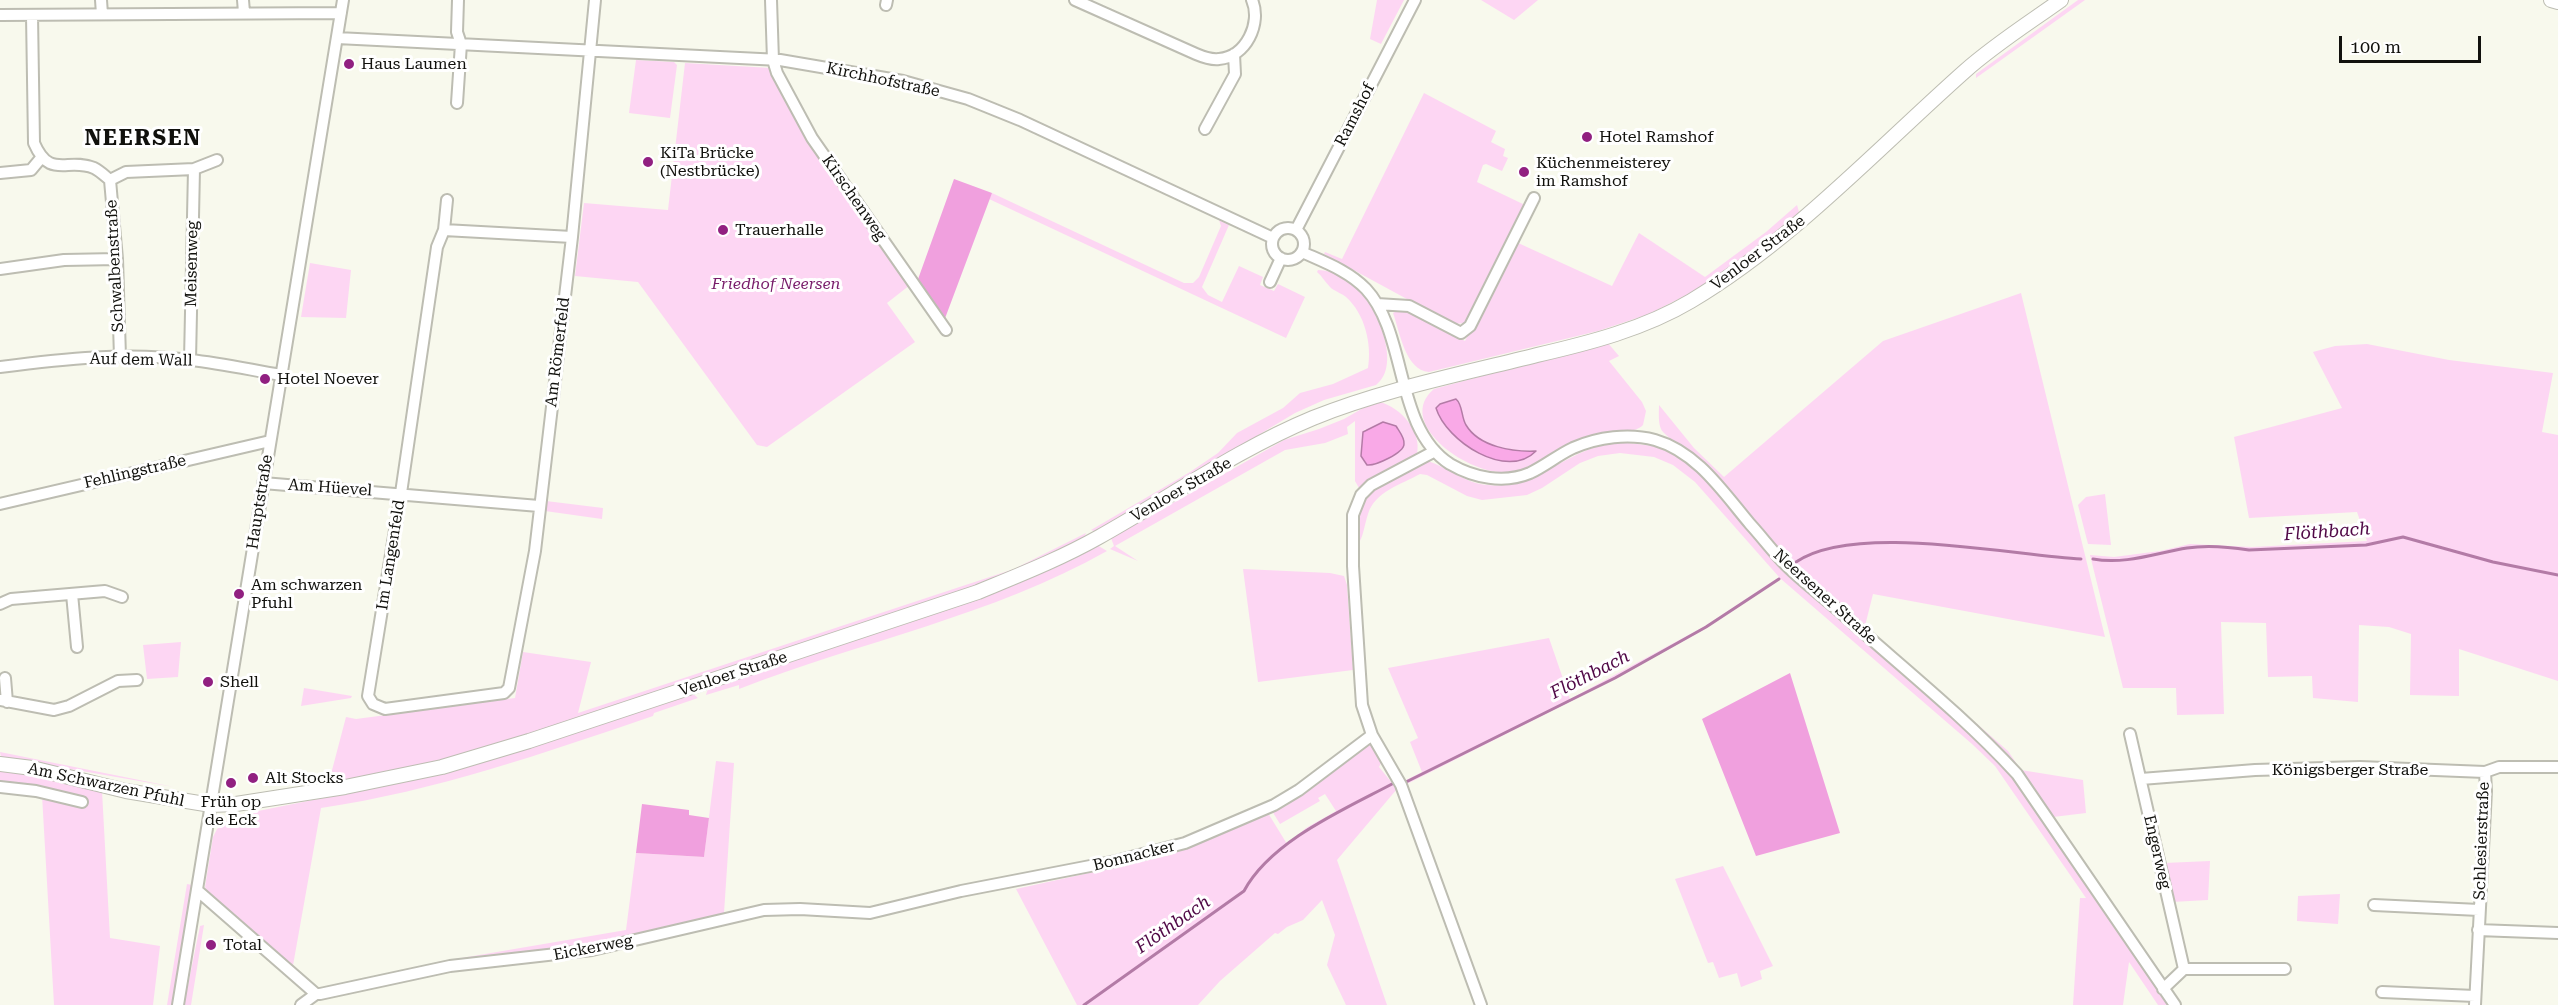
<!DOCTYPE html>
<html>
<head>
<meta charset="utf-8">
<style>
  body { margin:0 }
  #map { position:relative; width:2558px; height:1005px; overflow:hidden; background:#f8f9ed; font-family:"Roboto Serif",serif }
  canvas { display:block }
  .scale { position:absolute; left:2339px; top:36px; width:142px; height:27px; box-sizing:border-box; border:3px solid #11110d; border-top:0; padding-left:8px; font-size:18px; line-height:21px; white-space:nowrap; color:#11110d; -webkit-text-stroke:4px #fff; paint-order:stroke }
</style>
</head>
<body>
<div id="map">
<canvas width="2558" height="1005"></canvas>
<div class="scale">100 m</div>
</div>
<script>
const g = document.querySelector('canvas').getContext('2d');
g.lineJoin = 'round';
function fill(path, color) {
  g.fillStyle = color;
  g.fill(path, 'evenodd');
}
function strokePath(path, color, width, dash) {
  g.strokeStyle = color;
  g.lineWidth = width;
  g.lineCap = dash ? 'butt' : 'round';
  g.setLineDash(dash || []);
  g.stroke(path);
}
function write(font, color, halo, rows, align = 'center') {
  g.font = font + ' "Roboto Serif",serif';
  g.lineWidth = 6;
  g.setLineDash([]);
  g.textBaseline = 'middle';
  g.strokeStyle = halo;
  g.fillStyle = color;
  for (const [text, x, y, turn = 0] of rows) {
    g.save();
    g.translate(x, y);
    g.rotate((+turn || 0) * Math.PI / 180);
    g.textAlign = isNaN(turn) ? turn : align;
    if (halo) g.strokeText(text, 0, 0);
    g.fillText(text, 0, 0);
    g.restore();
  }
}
const green = new Path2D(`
  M 1377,0 L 1404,0 L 1381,44 L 1370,39 Z
  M 1481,0 L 1538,0 L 1514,20 Z
  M 2078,0 L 2085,0 L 1976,78 L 1976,74 Z
  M 636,60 L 674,62 L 677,65 L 670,118 L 629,113 Z
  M 685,63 L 771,68 L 910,285 L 887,303 L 915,342 L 767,447 L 757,445 L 638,282 L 575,276 L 584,203 L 668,210 Z
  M 1424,93 L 1496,131 L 1491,142 L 1505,149 L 1503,156 L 1508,158 L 1502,171 L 1486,164 L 1483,165 L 1477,182 L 1525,205 L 1466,323 L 1453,324 L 1324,254 L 1325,252 L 1342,259 Z
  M 992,193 L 1184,283 L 1193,283 L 1199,277 L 1221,226 L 1219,220 L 1229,225 L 1202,287 L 1208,295 L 1222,302 L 1239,266 L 1263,277 L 1260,285 L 1274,291 L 1278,284 L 1305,297 L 1286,338 L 989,199 Z
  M 1797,205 L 1799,212 L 1765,242 L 1710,283 L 1649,314 L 1598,331 L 1429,372 C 1405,370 1400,332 1393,313 L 1403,308 L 1465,341 L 1516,242 L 1612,286 L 1639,233 L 1705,277 L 1766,232 Z
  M 310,263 L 351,270 L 346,318 L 301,317 Z
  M 1318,270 C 1334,271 1344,276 1355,286 C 1376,304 1403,365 1376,385 L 1324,400 L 1295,413 L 1097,532 L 1091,530 L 1190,472 L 1218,453 L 1237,433 L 1283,408 L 1300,393 L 1333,384 L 1368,368 C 1372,344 1365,314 1346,297 C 1341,293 1334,291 1330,287 C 1325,282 1322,276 1317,272 Z
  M 2021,293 L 2105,637 L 1873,594 L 1865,626 L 2008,751 L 2021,770 L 2083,780 L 2086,813 L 2053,817 L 2156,970 L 2004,753 L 1790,564 L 1709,467 C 1700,458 1663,436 1661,429 C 1658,422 1659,412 1659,405 L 1694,448 L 1724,477 L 1883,341 Z
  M 1607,342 L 1619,356 L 1609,361 L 1642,402 L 1646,411 L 1643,425 C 1634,435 1609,430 1595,434 C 1565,442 1541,469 1511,472 C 1471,478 1393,423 1434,389 ZM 1456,399 C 1463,405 1461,416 1466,425 C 1480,448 1512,450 1535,451 C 1501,461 1495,464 1464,445 Z
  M 2367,344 L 2449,360 L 2553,373 L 2542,432 L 2558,435 L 2558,681 L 2459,649 L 2459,696 L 2410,695 L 2411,634 L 2389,627 L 2359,625 L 2358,702 L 2313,698 L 2312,676 L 2268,677 L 2266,623 L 2221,622 L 2224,714 L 2177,715 L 2176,688 L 2123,688 L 2090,555 L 2114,557 L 2160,551 L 2190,544 L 2252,547 L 2367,541 L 2357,512 L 2249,518 L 2234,437 L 2342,408 L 2313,352 L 2335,346 Z
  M 1380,402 C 1401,408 1422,431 1417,454 C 1401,469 1376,472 1359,488 L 1355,481 L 1355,421 L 1347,427 L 1348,434 L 1325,443 L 1285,450 L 1115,546 L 1138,561 L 1110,549 L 1114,546 L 1111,538 L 1284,440 L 1319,429 L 1344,419 L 1372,403 ZM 1365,429 L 1401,451 L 1372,465 L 1361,456 L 1363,432 Z
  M 1620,442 L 1654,446 L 1671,452 L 1696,468 L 1771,555 L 1983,742 L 2017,782 L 2167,1005 L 2158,1005 L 2129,962 L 2123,1005 L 2073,1005 L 2080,898 L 2086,898 L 1995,766 L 1972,744 L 1781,579 L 1707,628 L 1615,679 L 1405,785 L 1404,781 L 1422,772 L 1410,742 L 1418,738 L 1388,668 L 1549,638 L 1570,699 L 1705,626 L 1779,577 L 1695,482 L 1673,465 L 1654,457 L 1620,453 L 1598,456 L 1580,463 L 1542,488 L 1527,495 L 1482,500 L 1467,496 L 1427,475 L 1420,474 C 1402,484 1374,492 1368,514 C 1364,526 1364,536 1357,546 C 1356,483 1378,486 1428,461 C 1449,468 1465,483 1487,485 C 1539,490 1568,446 1620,442 Z
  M 2105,494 L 2111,545 L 2088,544 L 2078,505 L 2086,497 Z
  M 546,501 L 603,508 L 602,519 L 545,511 Z
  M 1086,533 L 1083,540 L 993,581 L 523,738 L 416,768 L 313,785 L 306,783 L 305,778 L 331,774 L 346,717 L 356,719 L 515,698 L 523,652 L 591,662 L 578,713 L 1014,569 Z
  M 1097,545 L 1107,551 C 992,616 862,641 739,689 L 739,685 L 706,695 L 708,688 Z
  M 1243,569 L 1330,573 L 1344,576 L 1347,585 L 1353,670 L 1258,682 Z
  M 181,642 L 178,677 L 147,679 L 143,645 Z
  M 304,688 L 352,696 L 351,698 L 301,706 Z
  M 692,693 L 698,698 L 654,713 L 653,716 C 544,753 436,791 321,808 L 292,971 L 209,894 L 205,887 L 213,837 L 217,829 L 233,816 L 408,781 L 464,767 Z
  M 1370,742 L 1382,761 L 1379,767 L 1397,789 L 1337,860 L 1387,1005 L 1346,1005 L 1327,965 L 1335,935 L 1322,900 L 1303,920 L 1287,927 L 1278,934 L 1275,933 L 1220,981 L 1198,1005 L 1077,1005 L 1016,889 L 1171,855 L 1268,813 L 1287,844 L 1306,828 L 1336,811 L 1325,794 L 1318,798 L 1320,801 L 1280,824 L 1272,811 L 1286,806 Z
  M 0,752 L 174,787 L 1,757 Z
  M 716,761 L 734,763 L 724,913 L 586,948 L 439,965 L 438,962 L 626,930 L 636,853 L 704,857 Z
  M 0,769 L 102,791 L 110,938 L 160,946 L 153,1005 L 54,1005 L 42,795 L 0,784 Z
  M 2210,861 L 2208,900 L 2172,902 L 2164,863 Z
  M 1723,866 L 1773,966 L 1760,971 L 1762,979 L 1741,987 L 1737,973 L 1719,978 L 1713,962 L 1708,963 L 1675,879 Z
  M 187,884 L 192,885 L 172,1005 L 167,1005 Z
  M 2340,894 L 2338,924 L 2297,921 L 2298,896 Z
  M 204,925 L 191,1005 L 184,1005 L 200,926 Z`);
const forest = new Path2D(`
  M 954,179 L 992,193 L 944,321 L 917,282 Z
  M 1790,673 L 1840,833 L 1756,856 L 1702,719 Z
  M 642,804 L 689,810 L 689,815 L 709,818 L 704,857 L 636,853 Z`);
const water = new Path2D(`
  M 1456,399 C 1463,405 1461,417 1466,425 C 1479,447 1513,452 1536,451 C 1507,481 1446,441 1436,408 L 1440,404 Z
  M 1383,422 L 1396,426 C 1399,431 1405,438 1404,444 C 1404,453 1375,466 1367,465 L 1361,456 L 1363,432 Z`);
const stream = new Path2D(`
  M 2093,559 C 2125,565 2156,553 2187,548 C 2206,545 2230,547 2249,550 L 2366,545 L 2403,537 L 2493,562 L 2558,575
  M 1796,562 C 1854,522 2010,555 2081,559
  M 1406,782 L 1615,678 L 1706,627 L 1779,579
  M 1084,1005 L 1244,891 C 1271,841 1343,810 1392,784`);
const minor = new Path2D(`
  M 101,0 L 102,14
  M 243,0 L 244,12
  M 771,0 L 773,60 L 777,73 L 812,138 L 946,330
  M 1075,0 L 1196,54 C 1203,57 1211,60 1219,59 C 1246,57 1262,23 1252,0
  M 886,5 L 887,0
  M 0,15 L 341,13
  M 32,15 L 34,143 C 50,180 67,157 94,168 C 100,171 105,176 110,180 L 117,259 L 120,357
  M 337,38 L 780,60 L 903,81 L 968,99 L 1020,120 L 1273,238
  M 457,103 L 461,44 L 457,32 L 458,0
  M 1205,129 L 1235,74 L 1234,54
  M 0,173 L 31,170 L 41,158
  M 110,180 L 126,172 L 194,169 L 217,160
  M1272 244a16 16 0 1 1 32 0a16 16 0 1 1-32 0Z
  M 444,230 L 447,200
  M 1296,230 L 1415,0
  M 572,237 L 444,230 L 437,247 L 401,493 L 368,696 L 373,704 L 385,709 L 504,693 L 509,688 L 535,551 L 572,237 L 595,0
  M 1302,252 C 1324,262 1349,271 1366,289 C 1408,334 1394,428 1450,464 C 1474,478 1504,484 1530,473 C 1545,466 1558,455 1573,448 C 1598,437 1629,433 1655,440 C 1697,452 1723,492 1750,524 C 1762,537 1773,552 1786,565 C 1802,581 1821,595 1838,610 C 1898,664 1962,714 2017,774 L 2175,1005
  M 0,269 L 64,260 L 117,259
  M 1270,282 L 1281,258
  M 1377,304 L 1409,306 L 1461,333 L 1470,326 L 1534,198
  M 190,360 L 194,169
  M 0,367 C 63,359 126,352 190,360 C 220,363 251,370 281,375
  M 1435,451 L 1371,485 L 1361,495 L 1353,515 L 1353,566 L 1362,705 L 1372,735 L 1401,785 L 1481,1005
  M 263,483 L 539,506
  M 0,504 L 270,441
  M 72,594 L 77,647
  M 0,604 L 11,599 L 105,591 L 122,597
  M 5,678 L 7,702
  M 0,700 L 54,710 L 69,706 L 118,681 L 137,680
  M 2130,734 L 2184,969 L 2163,989
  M 2141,779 L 2255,770 L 2360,767 L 2485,772 L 2499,767 L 2558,767
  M 0,787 L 36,791 L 82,802
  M 198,891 L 316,994 L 320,994 L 450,966 L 592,950 L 764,910 L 800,909 L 870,913 L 961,891 L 1116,861 L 1185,843 L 1274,805 L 1299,790 L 1372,735
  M 2374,905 L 2479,910
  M 2478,930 L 2558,933
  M 2184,969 L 2285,969
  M 2382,992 L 2475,996
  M 178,1005 L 343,0
  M 301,1005 L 316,994
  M 2475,1005 L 2486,791 L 2485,772`);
const major = new Path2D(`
  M 2551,0 L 2558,2
  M 0,764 L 32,768 L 126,791 L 211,805 L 236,804 L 345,787 L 442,767 L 529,741 L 978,592 C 1019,575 1060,559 1099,537 C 1169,498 1238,449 1313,418 C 1385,389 1462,374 1537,355 C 1589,343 1644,329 1691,301 C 1793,240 1876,150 1965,71 C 1994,45 2029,23 2061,0`);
const markers = [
  [349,64,6,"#912081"],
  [1587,137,6,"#912081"],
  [648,162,6,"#912081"],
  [1524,172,6,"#912081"],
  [723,230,6,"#912081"],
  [265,379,6,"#912081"],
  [239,594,6,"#912081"],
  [208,682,6,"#912081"],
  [253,778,6,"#912081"],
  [231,783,6,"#912081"],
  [211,945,6,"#912081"]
];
const poiNames = [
  ["Haus Laumen",361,64],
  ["Hotel Ramshof",1599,137],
  ["KiTa Brücke",660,153],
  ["(Nestbrücke)",660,171],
  ["Küchenmeisterey",1536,163],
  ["im Ramshof",1536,181],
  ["Trauerhalle",735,230],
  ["Hotel Noever",277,379],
  ["Am schwarzen",251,585],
  ["Pfuhl",251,603],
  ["Shell",220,682],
  ["Alt Stocks",265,778],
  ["Früh op",231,802,"center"],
  ["de Eck",231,820,"center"],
  ["Total",223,945]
];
const streetNames = [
  ["Kirchhofstraße",883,80,12],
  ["Ramshof",1355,115,-63],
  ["Kirschenweg",854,198,55],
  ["Venloer Straße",1758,253,-37],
  ["Meisenweg",192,264,-89],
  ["Schwalbenstraße",115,266,-93],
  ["Am Römerfeld",558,352,-83],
  ["Auf dem Wall",141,360,1],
  ["Fehlingstraße",135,472,-13],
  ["Am Hüevel",330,488,4],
  ["Venloer Straße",1181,490,-30],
  ["Hauptstraße",260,502,-81],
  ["Im Langenfeld",391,555,-81],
  ["Neersener Straße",1825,597,42],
  ["Venloer Straße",733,674,-18],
  ["Königsberger Straße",2350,770],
  ["Am Schwarzen Pfuhl",106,785,12],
  ["Schlesierstraße",2482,841,-88],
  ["Engerweg",2157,852,77],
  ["Bonnacker",1134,856,-14],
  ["Eickerweg",593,948,-11]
];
const parkNames = [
  ["Friedhof Neersen",776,284]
];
const waterNames = [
  ["Flöthbach",2327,532,-4],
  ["Flöthbach",1590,675,-27],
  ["Flöthbach",1173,925,-35]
];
const districtNames = [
  ["NEERSEN",143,139]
];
fill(green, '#fdd6f3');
fill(forest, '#f0a0de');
fill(water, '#f9a9e7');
strokePath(water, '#b37ba6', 1.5);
strokePath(stream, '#b37ba6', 3);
strokePath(minor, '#bdbdb2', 14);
strokePath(major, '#bdbdb2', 16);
strokePath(minor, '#fff', 10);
strokePath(major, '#fff', 14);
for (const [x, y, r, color] of markers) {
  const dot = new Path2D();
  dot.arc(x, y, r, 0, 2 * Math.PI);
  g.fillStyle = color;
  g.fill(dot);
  strokePath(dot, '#fff', 2);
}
write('16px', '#11110d', '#fff', poiNames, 'left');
write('16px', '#11110d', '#fff', streetNames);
write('italic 16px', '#781c6a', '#fff', parkNames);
write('italic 18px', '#500846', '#fff', waterNames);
g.letterSpacing = '1.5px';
write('bold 22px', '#11110d', '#fff', districtNames);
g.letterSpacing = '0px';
</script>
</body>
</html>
